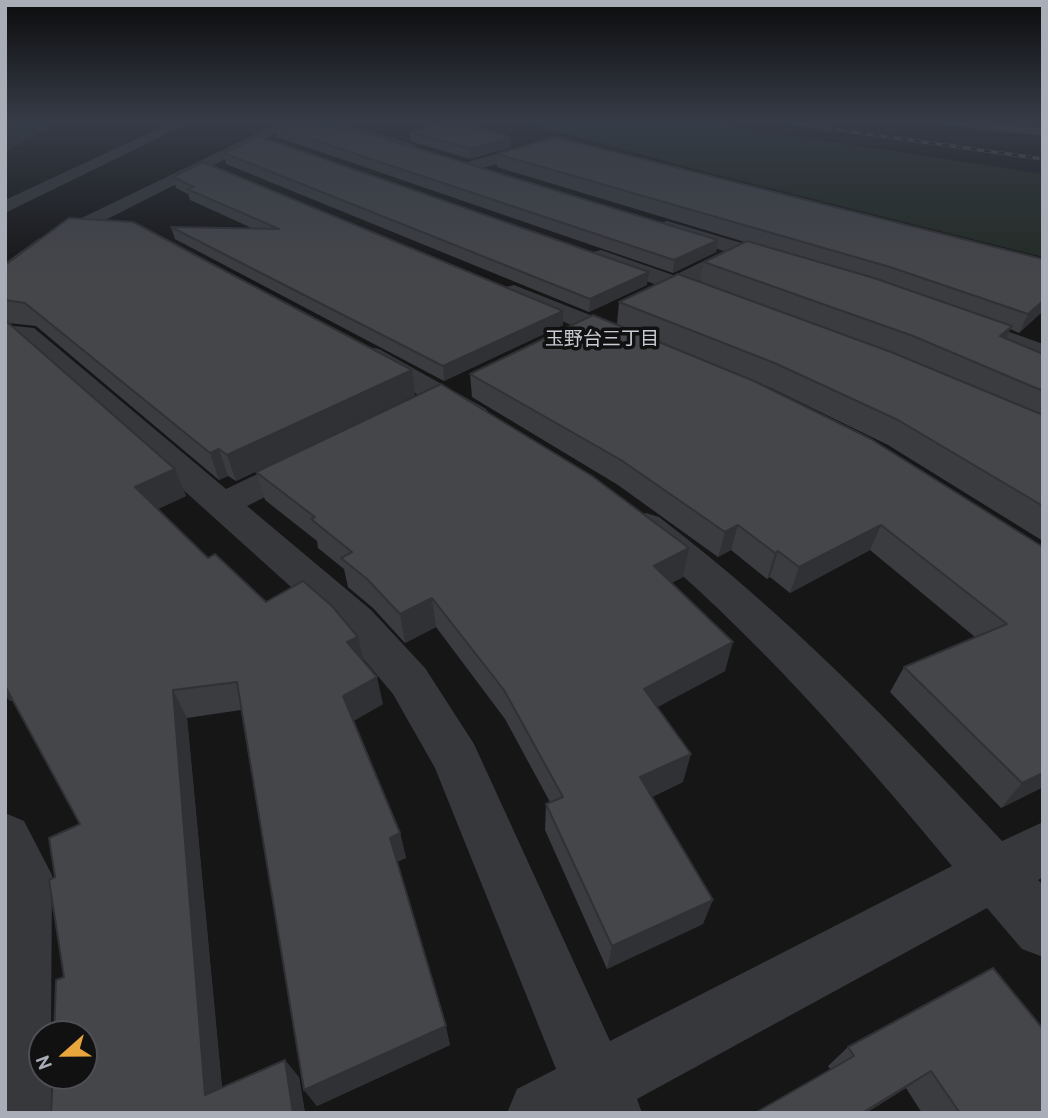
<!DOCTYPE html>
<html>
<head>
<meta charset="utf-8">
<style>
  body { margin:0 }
  #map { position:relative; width:1048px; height:1118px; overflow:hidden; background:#161617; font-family:Overpass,sans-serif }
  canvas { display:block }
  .frame { position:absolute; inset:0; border:7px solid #a8adb7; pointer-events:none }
  .north { position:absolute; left:28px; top:1020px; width:70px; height:70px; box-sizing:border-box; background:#111112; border:2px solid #4d4f54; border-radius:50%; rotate:249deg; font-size:19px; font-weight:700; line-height:28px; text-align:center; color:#a8adb7 }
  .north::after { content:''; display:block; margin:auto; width:24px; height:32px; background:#e8a63d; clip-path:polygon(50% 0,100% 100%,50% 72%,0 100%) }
</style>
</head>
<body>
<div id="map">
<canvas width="1048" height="1118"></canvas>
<div class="frame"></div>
<div class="north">N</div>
</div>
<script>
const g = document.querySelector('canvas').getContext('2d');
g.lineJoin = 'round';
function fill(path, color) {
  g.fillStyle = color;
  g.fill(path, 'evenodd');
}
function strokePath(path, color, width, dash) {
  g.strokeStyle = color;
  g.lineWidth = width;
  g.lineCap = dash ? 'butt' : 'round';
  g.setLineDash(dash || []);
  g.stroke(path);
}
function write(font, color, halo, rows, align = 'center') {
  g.font = font + ' Overpass,"Noto Sans JP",sans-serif';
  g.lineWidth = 7;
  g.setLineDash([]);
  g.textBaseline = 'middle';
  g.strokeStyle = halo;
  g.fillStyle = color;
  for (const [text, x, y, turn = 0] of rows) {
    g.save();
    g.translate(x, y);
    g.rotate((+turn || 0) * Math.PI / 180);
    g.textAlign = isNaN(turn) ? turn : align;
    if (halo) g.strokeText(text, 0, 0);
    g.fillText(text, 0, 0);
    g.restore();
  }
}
const green = new Path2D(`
  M 5,121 L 61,121 L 5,152 Z
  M 518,121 L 696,121 L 1043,174 L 1043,257 L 698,170 Z`);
const path = new Path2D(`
  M 463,126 L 481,122`);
const minor = new Path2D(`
  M 175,121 L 193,121 L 5,213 L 5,200 Z
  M 283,121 L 301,121 L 52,247 L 13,279 L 5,281 L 5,263 L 38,239 Z
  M 314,121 L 335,121 L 412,144 L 414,147 L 412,150 L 400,150 L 316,124 Z
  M 546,140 L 552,142 L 554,145 L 552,148 L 470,172 L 462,167 L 464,163 Z
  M 667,221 L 792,258 L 795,263 L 792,268 L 784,270 L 744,258 L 650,306 L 641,308 L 632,306 L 629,301 L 632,296 L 724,251 L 660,231 L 657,227 L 660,223 Z
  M 514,285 L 638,334 L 642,340 L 638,346 L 629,348 L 620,346 L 506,297 L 502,292 L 506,287 Z
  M 957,313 L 1043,344 L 1043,361 L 948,326 L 944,321 L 948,316 Z
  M 5,325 L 34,328 L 226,489 L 295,456 L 307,453 L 319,456 L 324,463 L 319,470 L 247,506 L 371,610 L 425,668 L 474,744 L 610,1041 L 952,866 C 853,747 753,632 633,533 L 628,525 L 633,517 L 646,513 L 659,517 C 785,613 894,725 1002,841 L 1043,822 L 1043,877 L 1038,880 L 1043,885 L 1043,957 L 1022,949 L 987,908 L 637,1099 L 642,1113 L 507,1113 L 517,1089 L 556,1069 L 435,768 L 393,694 L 341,632 L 18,341 L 5,341 Z
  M 369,347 L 379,349 L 486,409 L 490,415 L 486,421 L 475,424 L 464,421 L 359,361 L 355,355 L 359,349 Z
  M 5,813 L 24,821 L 52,875 L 51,1034 L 42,1034 L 42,1076 L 51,1076 L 51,1113 L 5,1113 Z`);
const tertiary = new Path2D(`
  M 601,250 L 725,293 L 728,298 L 725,303 L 716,305 L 707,303 L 593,262 L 590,257 L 593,252 Z`);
const secondary = new Path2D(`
  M 937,121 L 981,121 L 1043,128 L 1043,136 L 944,125 Z`);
const rail = new Path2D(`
  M 776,121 L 1043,159`);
const wall = new Path2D(`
  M 275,127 L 352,133 L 718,240 L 716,252 L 673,273 L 277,137 Z
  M 409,131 L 511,147 L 470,159 L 410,141 Z
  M 224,153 L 647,285 L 589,312 L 226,164 Z
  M 497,154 L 1043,259 L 1043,311 L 1019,333 L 1010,329 L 1006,339 L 1043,354 L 1043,541 L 888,445 L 771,388 L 617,324 L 619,302 L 700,282 L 704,262 L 745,242 L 497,167 Z
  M 173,177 L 563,325 L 444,381 L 175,239 L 171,227 L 254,229 L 190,200 L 188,194 L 176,188 Z
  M 5,265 L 415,395 L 236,481 L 228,476 L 219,480 L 36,326 L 8,323 L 175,469 L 186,496 L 158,509 L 208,558 L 266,602 L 358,637 L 364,661 L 383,704 L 353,721 L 400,833 L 406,858 L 397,862 L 450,1045 L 317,1106 L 304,1090 L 241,710 L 187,718 L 222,1087 L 299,1077 L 305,1113 L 51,1113 L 64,977 L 55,877 L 80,824 L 13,700 L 10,701 L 5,695 Z
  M 470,374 L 1043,547 L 1043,787 L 1001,808 L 890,692 L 904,667 L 975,637 L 870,550 L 790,593 L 770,577 L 767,579 L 731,550 L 718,557 L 618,485 L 472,397 Z
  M 256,472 L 689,548 L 683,577 L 671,583 L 725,671 L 657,707 L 683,782 L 652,797 L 703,924 L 607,969 L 545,830 L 546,804 L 550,802 L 505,719 L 436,627 L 405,643 L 373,608 L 348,587 L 344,569 L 318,548 L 317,541 L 265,500 Z
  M 993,968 L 1043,1113 L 922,1113 L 906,1088 L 866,1113 L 755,1113 L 831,1070 L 828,1066 L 848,1047 Z`);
const shadedWall = new Path2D(`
  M 511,137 L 511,147 L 470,159 L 470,149 Z
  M 718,240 L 716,252 L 673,273 L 674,260 Z
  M 649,272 L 647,285 L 589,312 L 590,299 Z
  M 1043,301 L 1043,311 L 1019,333 L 1028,314 Z
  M 563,311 L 563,325 L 444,381 L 443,366 Z
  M 1012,326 L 1001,348 L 1000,336 Z
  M 412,370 L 415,395 L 236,481 L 227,455 Z
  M 219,449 L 228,476 L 219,480 L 210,453 Z
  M 175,469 L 186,496 L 147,514 L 135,487 Z
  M 738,525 L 731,550 L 718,557 L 725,532 Z
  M 881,525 L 870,550 L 790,593 L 799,567 Z
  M 689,548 L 683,577 L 649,595 L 654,566 Z
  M 778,551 L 770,577 L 767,579 L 775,553 Z
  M 432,598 L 436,627 L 405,643 L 400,614 Z
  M 358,637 L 365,664 L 347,642 Z
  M 733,642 L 725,671 L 639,717 L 644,689 Z
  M 377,677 L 383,704 L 350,723 L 343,696 Z
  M 5,681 L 18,697 L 10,701 L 5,695 Z
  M 173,690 L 187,718 L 224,1110 L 205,1095 Z
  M 691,754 L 683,782 L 635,805 L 640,777 Z
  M 1043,773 L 1043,787 L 1001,808 L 1022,783 Z
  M 400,833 L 406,858 L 396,862 L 390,838 Z
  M 713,900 L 703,924 L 607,969 L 612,946 Z
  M 446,1026 L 450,1045 L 317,1106 L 304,1090 Z
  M 285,1060 L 299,1077 L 305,1113 L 293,1113 Z
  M 931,1071 L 906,1088 L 866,1113 L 862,1113 Z`);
const building = new Path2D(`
  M 298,121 L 312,121 L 352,133 L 360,131 L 718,240 L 674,260 L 275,127 Z
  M 451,121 L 511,137 L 470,149 L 409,131 Z
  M 258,136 L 649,272 L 590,299 L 224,153 Z
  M 555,137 L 1043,259 L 1043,301 L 1028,314 L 890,267 L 497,154 Z
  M 203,162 L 563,311 L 443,366 L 171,227 L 279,229 L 187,189 L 194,187 L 173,177 Z
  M 69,218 L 133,222 L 412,370 L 227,455 L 219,449 L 210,453 L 25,303 L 5,300 L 5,265 Z
  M 747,241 L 874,278 L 1012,326 L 1000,336 L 1043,354 L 1043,391 L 913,336 L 704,262 Z
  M 678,274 L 891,352 L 1043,415 L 1043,506 L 898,420 L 777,364 L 619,302 Z
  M 593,315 L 754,381 L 871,439 L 1043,547 L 1043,773 L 1022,783 L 904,667 L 1007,624 L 881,525 L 799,567 L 778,551 L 775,553 L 738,525 L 725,532 L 621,460 L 470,374 Z
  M 5,320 L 175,469 L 135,487 L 208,558 L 215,554 L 266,602 L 303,581 L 332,606 L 358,637 L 347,642 L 377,677 L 343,696 L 400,833 L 390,838 L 446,1026 L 304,1090 L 237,682 L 173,690 L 205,1095 L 285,1060 L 293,1113 L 51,1113 L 53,1076 L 84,1076 L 84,1034 L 54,1034 L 56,980 L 64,977 L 49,880 L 55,877 L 49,838 L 80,824 L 5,686 Z
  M 441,384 L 592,476 L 689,548 L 654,566 L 733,642 L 644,689 L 691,754 L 640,777 L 713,900 L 612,946 L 546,804 L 563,797 L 504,690 L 432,598 L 400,614 L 367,579 L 341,558 L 352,552 L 311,519 L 315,517 L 256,472 Z
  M 993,968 L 1043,1029 L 1043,1113 L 960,1113 L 931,1071 L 862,1113 L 755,1113 L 854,1056 L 848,1047 Z`);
const farNeighbourhoodnames = [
  ["玉野台三丁目",602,341]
];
fill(green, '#222a23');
strokePath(path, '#3d3f43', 2, [2, 2.5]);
fill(minor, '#37383c');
fill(tertiary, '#37383c');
fill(secondary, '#45474c');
strokePath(rail, '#505257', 3.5);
strokePath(rail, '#111112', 2.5, [7]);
fill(wall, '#3b3c40');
fill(shadedWall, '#303134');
fill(building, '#45464a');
strokePath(building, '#303134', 2);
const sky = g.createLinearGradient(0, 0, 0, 277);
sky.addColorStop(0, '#0c0c0d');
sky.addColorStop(0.44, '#363c47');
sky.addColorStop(1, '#363c4700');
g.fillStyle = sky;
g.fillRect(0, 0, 1048, 277);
write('19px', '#c9ccd3', '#111112', farNeighbourhoodnames);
</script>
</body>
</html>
